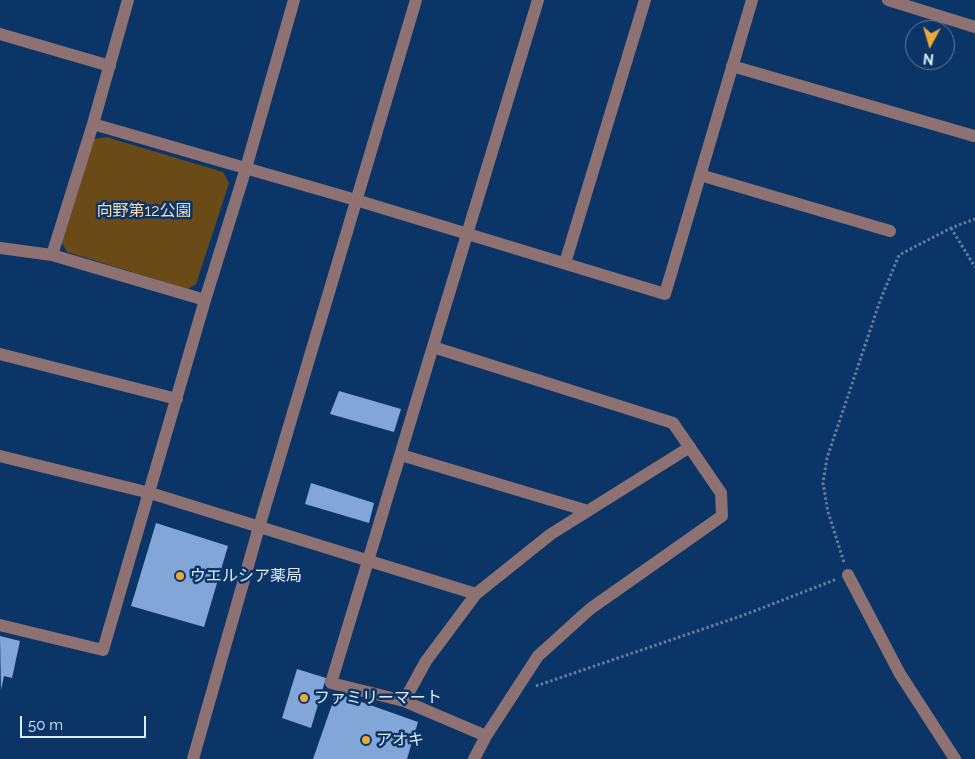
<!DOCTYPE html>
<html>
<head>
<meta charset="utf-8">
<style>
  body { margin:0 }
  #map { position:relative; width:975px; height:759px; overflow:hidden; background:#0c3567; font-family:Raleway,sans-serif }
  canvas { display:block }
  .north { position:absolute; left:905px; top:20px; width:50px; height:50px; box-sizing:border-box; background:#0c3567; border:1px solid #607ea3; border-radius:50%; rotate:186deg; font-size:14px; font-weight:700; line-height:20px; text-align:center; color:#ddebfd }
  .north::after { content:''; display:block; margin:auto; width:18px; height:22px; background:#eba93a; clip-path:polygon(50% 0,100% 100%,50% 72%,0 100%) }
  .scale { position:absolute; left:20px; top:716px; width:126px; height:22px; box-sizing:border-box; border:2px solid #ddebfd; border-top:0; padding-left:6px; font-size:15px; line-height:18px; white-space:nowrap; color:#ddebfd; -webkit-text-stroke:4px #0c3567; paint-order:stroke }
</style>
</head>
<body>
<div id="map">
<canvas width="975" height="759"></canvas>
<div class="north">N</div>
<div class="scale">50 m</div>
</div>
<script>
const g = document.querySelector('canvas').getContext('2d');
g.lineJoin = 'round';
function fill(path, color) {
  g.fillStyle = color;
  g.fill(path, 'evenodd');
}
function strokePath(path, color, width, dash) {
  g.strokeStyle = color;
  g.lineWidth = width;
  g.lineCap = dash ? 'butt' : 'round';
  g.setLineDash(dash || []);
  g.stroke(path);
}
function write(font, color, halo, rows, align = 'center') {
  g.font = font + ' Raleway,"Noto Sans JP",sans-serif';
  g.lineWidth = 5;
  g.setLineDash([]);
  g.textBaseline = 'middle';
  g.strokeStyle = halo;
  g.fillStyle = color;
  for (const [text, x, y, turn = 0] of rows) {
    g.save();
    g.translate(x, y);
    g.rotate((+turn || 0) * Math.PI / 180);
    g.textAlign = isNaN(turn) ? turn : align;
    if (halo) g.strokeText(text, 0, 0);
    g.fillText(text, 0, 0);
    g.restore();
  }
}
const green = new Path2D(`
  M 106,137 L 223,172 L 229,183 L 196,284 L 188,289 L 67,252 L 61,241 L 93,139 Z`);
const building = new Path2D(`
  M 339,391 L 401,409 L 394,432 L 330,414 Z
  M 311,483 L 374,503 L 369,523 L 305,504 Z
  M 156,523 L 228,546 L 204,627 L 131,606 Z
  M 0,636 L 20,641 L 12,678 L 4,676 L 1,690 Z
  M 297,669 L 326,678 L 311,728 L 282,718 Z
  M 336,693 L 418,722 L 407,759 L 313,759 Z`);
const path = new Path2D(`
  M 951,228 L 975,267
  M 844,562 L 828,512 L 823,483 L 827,458 L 880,301 L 899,255 L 951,228 L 975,219
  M 536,686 L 744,615 L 837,579`);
const minor = new Path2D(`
  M 888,0 L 975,27
  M 0,34 L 110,66
  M 732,66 L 974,136
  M 93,124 L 356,200 L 665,294 L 752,0
  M 700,175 L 890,231
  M 0,248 L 52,255 L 205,300
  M 52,255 L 93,124 L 128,0
  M 565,263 L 645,0
  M 433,347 L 673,423 L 721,493 L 722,516 L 590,609 L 538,656 L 486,736 L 404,701 L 331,683 L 538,0
  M 0,354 L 177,399
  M 401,455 L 588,511
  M 0,456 L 150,493 L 476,594
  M 848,575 L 900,674 L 955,759
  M 0,625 L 103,650 L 205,300 L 246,168 L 294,0
  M 404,701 L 426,661 L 476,594 L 551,534 L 690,447
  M 193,759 L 259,527 L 416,0
  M 474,759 L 486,736`);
const markers = [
  [180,576,5,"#eba93a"],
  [304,698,5,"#eba93a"],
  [366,740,5,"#eba93a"]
];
const parkNames = [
  ["向野第12公園",144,211]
];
const poiNames = [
  ["ウエルシア薬局",190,576],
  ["ファミリーマート",314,698],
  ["アオキ",376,740]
];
fill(green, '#6a4b17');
fill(building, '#82a6d7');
strokePath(path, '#5f7ea3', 3, [2.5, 2.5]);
strokePath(minor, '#8e7172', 12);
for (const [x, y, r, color] of markers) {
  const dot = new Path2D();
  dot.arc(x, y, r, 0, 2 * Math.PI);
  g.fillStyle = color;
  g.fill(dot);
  strokePath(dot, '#0c3567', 2);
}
write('16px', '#fbdbaf', '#0c3567', parkNames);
write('16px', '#ddebfd', '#0c3567', poiNames, 'left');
</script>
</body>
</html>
